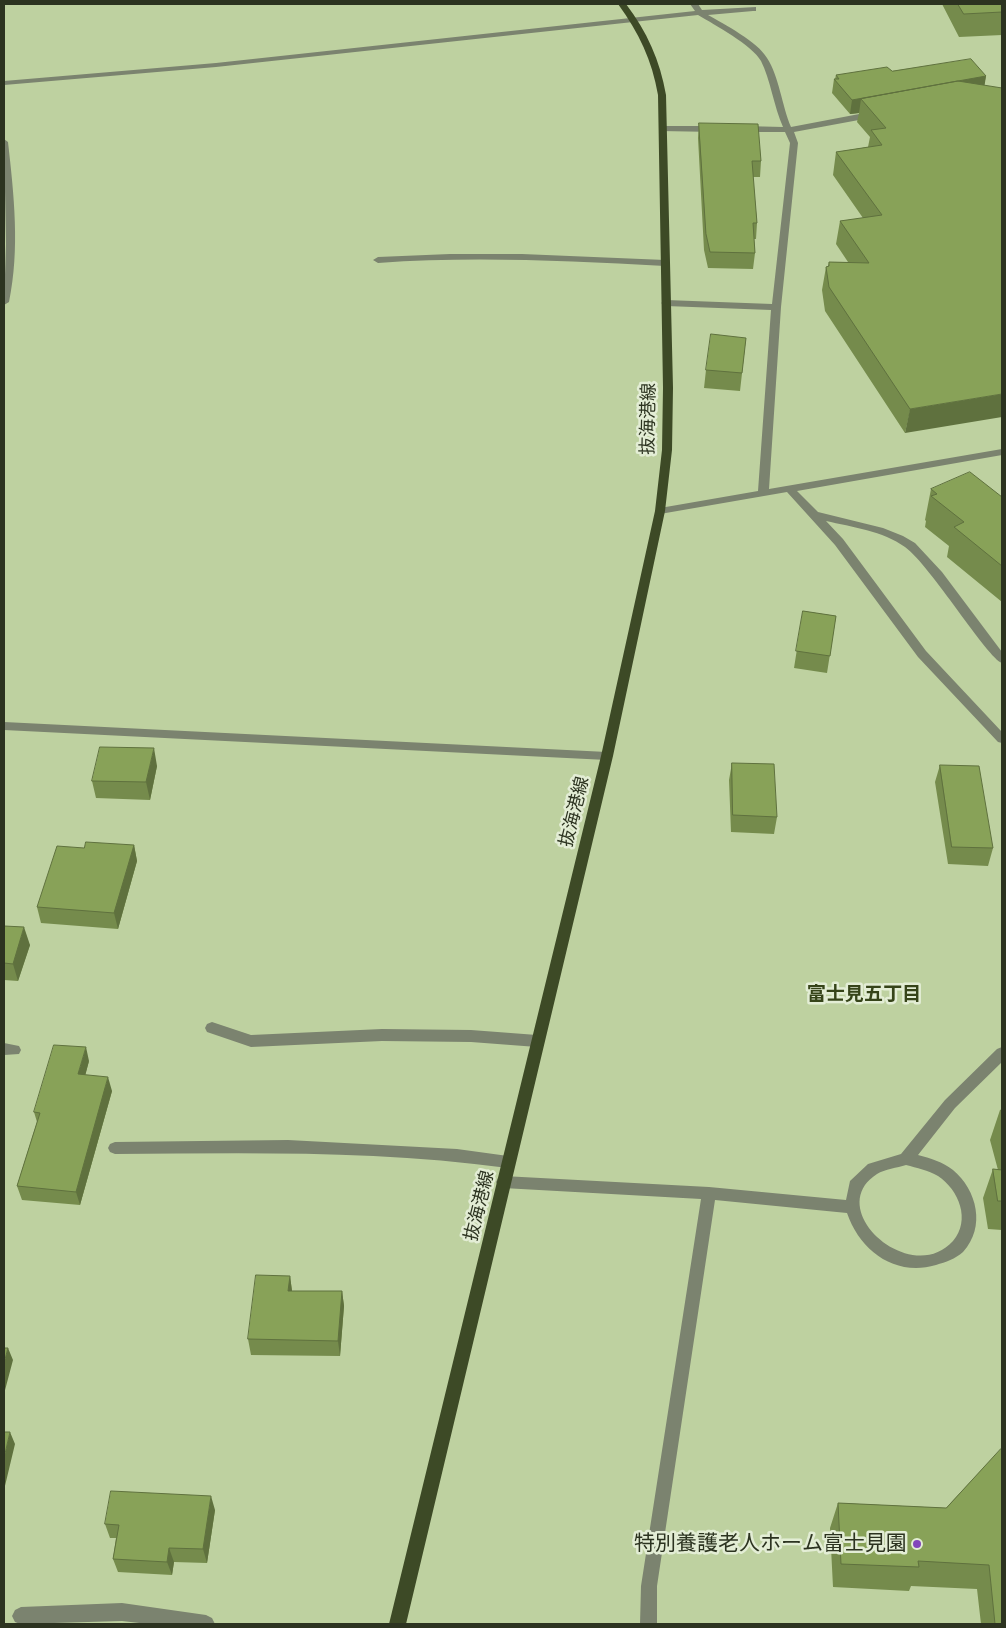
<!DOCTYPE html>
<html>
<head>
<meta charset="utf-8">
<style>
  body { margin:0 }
  #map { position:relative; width:1006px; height:1628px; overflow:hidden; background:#bed1a0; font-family:"Space Grotesk",sans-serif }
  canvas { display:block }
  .frame { position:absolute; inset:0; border:5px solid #2c3320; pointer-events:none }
</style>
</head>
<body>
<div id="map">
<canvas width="1006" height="1628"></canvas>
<div class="frame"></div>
</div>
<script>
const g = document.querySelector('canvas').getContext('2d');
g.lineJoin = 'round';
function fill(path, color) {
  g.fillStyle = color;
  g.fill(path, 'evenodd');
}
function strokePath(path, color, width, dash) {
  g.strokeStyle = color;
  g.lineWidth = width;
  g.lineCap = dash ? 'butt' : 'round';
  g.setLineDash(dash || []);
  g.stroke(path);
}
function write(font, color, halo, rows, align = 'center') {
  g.font = font + ' "Space Grotesk","Noto Sans JP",sans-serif';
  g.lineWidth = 5;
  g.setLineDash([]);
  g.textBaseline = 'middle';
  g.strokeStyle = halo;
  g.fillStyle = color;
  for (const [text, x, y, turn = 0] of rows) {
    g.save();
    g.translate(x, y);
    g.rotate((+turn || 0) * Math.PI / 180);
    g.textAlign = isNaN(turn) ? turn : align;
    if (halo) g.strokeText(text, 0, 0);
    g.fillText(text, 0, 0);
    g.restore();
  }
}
const minor = new Path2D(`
  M 690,4 L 698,4 L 702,10 L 756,7 L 756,11 L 753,11 L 708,15 C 724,24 758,42 767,58 C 779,76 782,106 791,127 L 875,111 L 879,114 L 875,117 L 794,132 L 798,143 L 781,307 L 769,489 L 1002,449 L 1002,455 L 797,491 L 818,512 L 883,528 L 903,536 L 915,543 L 942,572 L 1002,652 L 1002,663 C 988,659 930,565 905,547 C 883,531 852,527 826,521 L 843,539 L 926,651 L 1002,732 L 1002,743 L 998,742 L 918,657 L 835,545 L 787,492 L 660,514 L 655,511 L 660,508 L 758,491 L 771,310 L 666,306 L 661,303 L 666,300 L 772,304 L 790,143 L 785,132 L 743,132 L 739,129 L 743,126 L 783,127 C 774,107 770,78 761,61 C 752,45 715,25 698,15 L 216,67 L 4,85 L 4,81 L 216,63 L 695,11 Z
  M 663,126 L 716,126 L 720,129 L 716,132 L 660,131 L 659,129 Z
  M 4,139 L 8,142 C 14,195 20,249 9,302 L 4,305 L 6,244 Z
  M 450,254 L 522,254 L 665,260 L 670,263 L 665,266 C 569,261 474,256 378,263 L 373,260 L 378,257 Z
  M 4,722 L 607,752 L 613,756 L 607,760 L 4,730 Z
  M 212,1022 L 251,1035 L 382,1029 L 471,1030 L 537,1035 L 542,1037 L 544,1041 L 542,1045 L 537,1047 L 471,1042 L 382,1041 L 251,1047 L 207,1032 L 205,1028 L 207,1024 Z
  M 4,1043 L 19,1046 L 21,1050 L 19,1054 L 4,1055 Z
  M 1002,1047 L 1002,1062 L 955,1108 L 918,1155 C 930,1158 943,1162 953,1170 C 977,1190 986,1227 963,1252 C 955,1259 946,1262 936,1265 C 895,1277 860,1251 847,1213 L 715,1200 L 657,1586 L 657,1624 L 640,1624 L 641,1586 L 701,1199 L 503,1188 L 498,1186 L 496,1182 L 498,1178 L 503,1176 L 709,1187 L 846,1200 L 850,1181 L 868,1164 L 901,1154 L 945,1100 L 997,1049 ZM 906,1165 C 917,1168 928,1170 938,1176 C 959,1190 971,1220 953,1241 C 911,1288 822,1209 877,1174 C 885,1169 897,1168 906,1165 Z
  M 288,1140 L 457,1149 L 508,1156 L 513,1158 L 515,1162 L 513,1166 L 508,1168 C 378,1150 246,1153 115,1154 L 110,1152 L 108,1148 L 110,1144 L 115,1142 Z
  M 122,1603 L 206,1615 L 212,1618 L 215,1624 L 148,1624 L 122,1621 L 20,1624 L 15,1622 L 12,1616 L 15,1610 L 21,1607 Z`);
const major = new Path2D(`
  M 618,4 L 626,4 C 647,32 660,60 666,95 L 673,388 L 672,450 L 665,511 L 613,756 L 406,1624 L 389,1624 L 601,756 L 655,511 L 662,450 L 663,388 L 658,95 C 652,60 639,33 618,4 Z`);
const wall = new Path2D(`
  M 942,4 L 1002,4 L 1002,35 L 959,37 Z
  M 892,71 L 986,76 L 905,433 L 825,311 L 822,290 L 826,267 L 828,266 L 829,262 L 848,262 L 836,244 L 840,221 L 863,218 L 833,175 L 836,152 L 868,147 L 870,137 L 857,122 L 859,113 L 850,114 L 832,93 L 834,79 L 835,79 L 836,75 Z
  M 699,123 L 761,161 L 760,177 L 753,177 L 757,223 L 756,239 L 754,239 L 755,253 L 753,269 L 708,268 L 704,250 L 698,138 Z
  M 746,338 L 740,391 L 704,388 L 706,370 Z
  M 931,489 L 1002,497 L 1002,602 L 947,557 L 949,546 L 925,527 L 926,521 L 925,520 Z
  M 803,611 L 836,616 L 827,673 L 794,668 Z
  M 732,763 L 777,817 L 774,834 L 731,832 L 729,780 Z
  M 940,765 L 993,848 L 988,866 L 948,864 L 935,782 Z
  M 157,766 L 150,800 L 96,798 L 92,781 Z
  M 134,845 L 137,861 L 118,929 L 41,923 L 37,907 L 84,848 Z
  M 4,926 L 30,945 L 18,981 L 4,980 Z
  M 89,1061 L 85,1075 L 112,1091 L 80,1205 L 22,1200 L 17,1186 L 37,1122 L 34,1112 Z
  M 1002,1109 L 1002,1230 L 988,1229 L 983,1198 L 993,1169 L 998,1170 L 990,1140 L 1000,1110 Z
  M 290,1276 L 292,1291 L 342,1291 L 344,1306 L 340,1356 L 251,1355 L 248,1339 Z
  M 1001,1449 L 1002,1624 L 981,1624 L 977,1589 L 911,1586 L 909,1591 L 833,1587 L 830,1528 L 838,1503 L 946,1508 Z
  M 215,1510 L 207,1563 L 174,1562 L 172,1575 L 118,1572 L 113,1559 L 116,1538 L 110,1538 L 105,1524 Z`);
const shadedWall = new Path2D(`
  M 986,76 L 984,89 L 861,99 L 859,113 L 850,114 L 852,100 Z
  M 1002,394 L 1002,417 L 905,433 L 910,409 Z
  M 154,748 L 157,766 L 150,800 L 146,782 Z
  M 134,845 L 137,861 L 118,929 L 114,913 Z
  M 24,927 L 30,945 L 18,981 L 13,964 Z
  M 86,1047 L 89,1061 L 82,1088 L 78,1074 Z
  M 108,1077 L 112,1091 L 80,1205 L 76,1192 Z
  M 290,1276 L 292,1291 L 288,1291 Z
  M 342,1291 L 344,1306 L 340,1356 L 338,1341 Z
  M 8,1348 L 13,1360 L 4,1394 L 4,1363 Z
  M 10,1432 L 15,1444 L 4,1490 L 4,1458 Z
  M 211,1496 L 215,1510 L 207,1563 L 203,1549 Z
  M 169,1548 L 174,1562 L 172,1575 L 167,1562 Z`);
const building = new Path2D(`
  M 958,4 L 1002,4 L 1002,12 L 964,14 Z
  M 971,59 L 986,76 L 852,100 L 834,79 L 839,79 L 836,75 L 887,67 L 892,71 Z
  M 958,81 L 1002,88 L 1002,394 L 910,409 L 829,287 L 826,267 L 829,266 L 829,262 L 869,263 L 840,221 L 882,215 L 836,152 L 882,145 L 871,130 L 886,128 L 861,99 Z
  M 699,123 L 758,124 L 761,161 L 752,161 L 757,223 L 753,223 L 755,253 L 710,252 L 706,234 Z
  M 711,334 L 746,338 L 742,373 L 706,370 Z
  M 970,472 L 1002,497 L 1002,566 L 954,527 L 964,522 L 931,496 L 937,494 L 931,489 Z
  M 803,611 L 836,616 L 830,656 L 796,651 Z
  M 100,747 L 154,748 L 146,782 L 92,781 Z
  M 732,763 L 774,764 L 777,817 L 733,815 Z
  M 940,765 L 979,766 L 993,848 L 952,847 Z
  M 86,842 L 134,845 L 114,913 L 37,907 L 57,846 L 84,848 Z
  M 4,926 L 24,927 L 13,964 L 4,963 Z
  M 54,1045 L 86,1047 L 78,1074 L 108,1077 L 76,1192 L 17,1186 L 40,1113 L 34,1112 Z
  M 993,1169 L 1002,1170 L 1002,1201 L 998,1201 Z
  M 256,1275 L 290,1276 L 288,1291 L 342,1291 L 338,1341 L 248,1339 Z
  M 4,1348 L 8,1348 L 4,1363 Z
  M 4,1432 L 10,1432 L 4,1458 Z
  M 1001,1449 L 1002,1450 L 1002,1624 L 995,1624 L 989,1565 L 918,1561 L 919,1567 L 841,1564 L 838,1503 L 946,1508 Z
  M 111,1491 L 211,1496 L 203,1549 L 169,1548 L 167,1562 L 113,1559 L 119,1525 L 105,1524 Z`);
const markers = [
  [917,1544,5,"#8245bb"]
];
const streetNames = [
  ["抜海港線",649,419,-89],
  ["抜海港線",575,812,-76],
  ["抜海港線",480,1206,-76]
];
const neighbourhoodNames = [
  ["富士見五丁目",864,995]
];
const nearPoinames = [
  ["特別養護老人ホーム富士見園",907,1544]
];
fill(minor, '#7b836f');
fill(major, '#3d4a26');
fill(wall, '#758b4c');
fill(shadedWall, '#5f713e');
fill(building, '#88a258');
strokePath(building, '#5f713e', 1);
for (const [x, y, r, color] of markers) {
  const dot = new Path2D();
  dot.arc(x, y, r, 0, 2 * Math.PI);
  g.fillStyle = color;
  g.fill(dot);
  strokePath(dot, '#e3edd5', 2);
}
write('18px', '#2c3320', '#e3edd5', streetNames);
write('bold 19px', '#364419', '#e3edd5', neighbourhoodNames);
write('21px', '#2c3320', '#e3edd5', nearPoinames, 'right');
</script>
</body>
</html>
